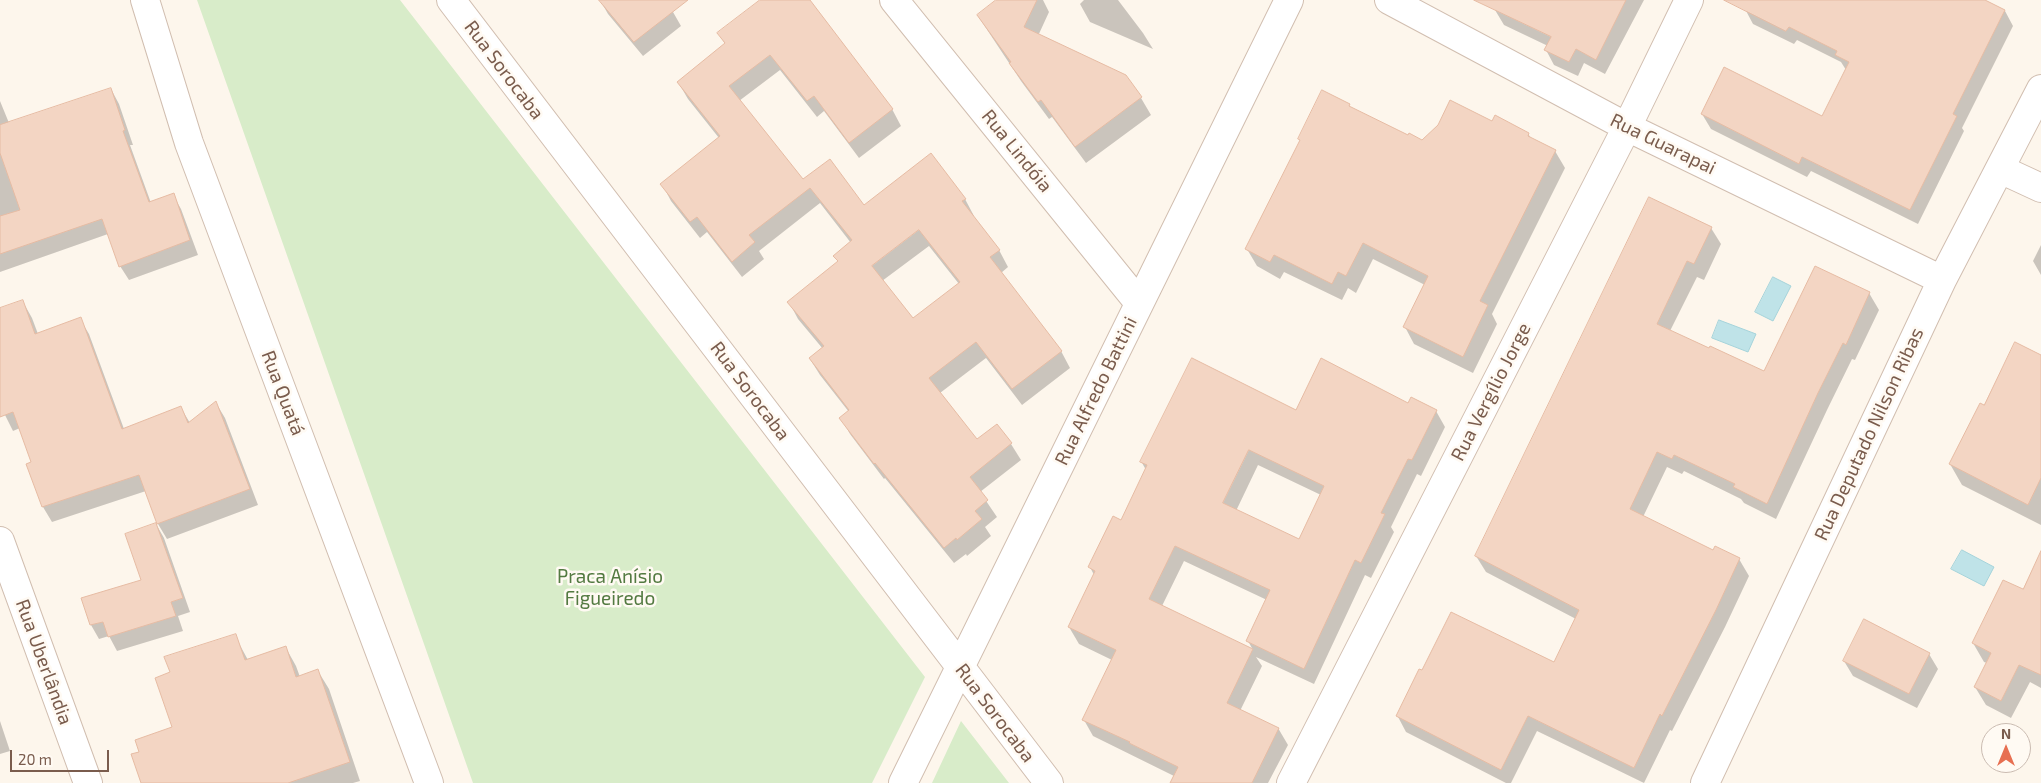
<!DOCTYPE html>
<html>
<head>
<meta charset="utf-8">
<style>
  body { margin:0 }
  #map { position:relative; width:2041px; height:783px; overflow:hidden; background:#fdf6ec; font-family:"Exo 2",sans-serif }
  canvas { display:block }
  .north { position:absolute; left:1981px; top:723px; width:50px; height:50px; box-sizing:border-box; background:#fffaf3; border:1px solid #cabbb1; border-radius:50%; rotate:0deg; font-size:14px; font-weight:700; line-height:20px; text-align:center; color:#7a5c4d }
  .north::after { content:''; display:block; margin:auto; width:18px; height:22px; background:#e76f51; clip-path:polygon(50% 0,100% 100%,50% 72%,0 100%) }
  .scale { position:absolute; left:10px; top:750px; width:99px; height:22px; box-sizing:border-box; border:2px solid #7a5c4d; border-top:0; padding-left:6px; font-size:15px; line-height:18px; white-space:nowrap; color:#7a5c4d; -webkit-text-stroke:4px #fffaf3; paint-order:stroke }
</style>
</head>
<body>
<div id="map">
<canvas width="2041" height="783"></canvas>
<div class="north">N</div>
<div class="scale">20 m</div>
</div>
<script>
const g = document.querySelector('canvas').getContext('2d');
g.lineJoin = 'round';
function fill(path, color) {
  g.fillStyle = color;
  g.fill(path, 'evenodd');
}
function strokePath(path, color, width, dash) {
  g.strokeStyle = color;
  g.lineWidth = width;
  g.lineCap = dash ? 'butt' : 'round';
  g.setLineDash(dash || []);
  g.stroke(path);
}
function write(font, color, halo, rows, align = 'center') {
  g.font = font + ' "Exo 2",sans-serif';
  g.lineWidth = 5;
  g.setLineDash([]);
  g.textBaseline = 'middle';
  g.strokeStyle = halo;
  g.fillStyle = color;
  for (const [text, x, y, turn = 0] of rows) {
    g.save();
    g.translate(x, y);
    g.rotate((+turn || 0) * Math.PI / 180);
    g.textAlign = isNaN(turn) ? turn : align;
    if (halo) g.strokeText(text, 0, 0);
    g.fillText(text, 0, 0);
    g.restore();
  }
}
const green = new Path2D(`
  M 197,0 L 400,0 L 925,677 L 872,783 L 473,783 Z
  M 961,721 L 1009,783 L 932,783 Z`);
const water = new Path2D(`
  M 1773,277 L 1791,286 L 1773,321 L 1755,312 Z
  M 1719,320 L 1756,334 L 1748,352 L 1712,338 Z
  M 1962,550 L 1994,567 L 1984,586 L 1951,569 Z`);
const shadow = new Path2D(`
  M 600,0 L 683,0 L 673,12 L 681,26 L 643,56 L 608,14 Z
  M 762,0 L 808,0 L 892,109 L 901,126 L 859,158 L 824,111 L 817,117 L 780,70 L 739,101 L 803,181 L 864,206 L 965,199 L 974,216 L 973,217 L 999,250 L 1008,267 L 1001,273 L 1061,351 L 1070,368 L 1022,405 L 986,358 L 940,393 L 977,441 L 996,426 L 1011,444 L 1021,460 L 980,492 L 997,517 L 985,527 L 991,536 L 967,556 L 966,554 L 954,563 L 885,478 L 884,479 L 850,434 L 841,418 L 849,412 L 820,375 L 810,359 L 823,349 L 798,319 L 789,302 L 838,262 L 835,256 L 851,243 L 820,203 L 759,251 L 764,259 L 742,277 L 707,232 L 700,238 L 671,201 L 662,184 L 719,138 L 688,99 L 678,82 L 725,44 L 719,34 ZM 929,246 L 959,284 L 913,320 L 882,281 Z
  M 998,0 L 1043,0 L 1049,12 L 1038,36 L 1141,98 L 1151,115 L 1086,163 L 1052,117 L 1049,119 L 1021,81 L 978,16 Z
  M 1084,0 L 1118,0 L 1143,33 L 1153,49 L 1090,22 L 1080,4 Z
  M 1500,0 L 1644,0 L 1605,74 L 1584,63 L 1578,76 L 1554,65 L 1546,50 L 1548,46 L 1504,25 L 1495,10 Z
  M 1749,0 L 1982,0 L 2005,11 L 2013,26 L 1962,128 L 1964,131 L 1918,224 L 1811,171 L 1807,177 L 1711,129 L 1702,114 L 1823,118 L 1846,70 L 1841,62 L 1797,40 L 1794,44 L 1753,24 L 1745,9 Z
  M 111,89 L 119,104 L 133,145 L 130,145 L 151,203 L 173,195 L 181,209 L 198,255 L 129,280 L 120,266 L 108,234 L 0,272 L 0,101 L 9,123 Z
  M 1349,105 L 1351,109 L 1408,137 L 1422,141 L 1492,123 L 1528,134 L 1532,139 L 1555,151 L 1565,168 L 1492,314 L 1497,324 L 1473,373 L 1414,344 L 1405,327 L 1425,285 L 1373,259 L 1356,293 L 1348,288 L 1342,300 L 1284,272 L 1280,279 L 1257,266 L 1247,249 Z
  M 1650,199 L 1711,228 L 1721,244 L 1704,280 L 1697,277 L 1670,331 L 1764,373 L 1869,293 L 1879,310 L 1855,360 L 1852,359 L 1827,410 L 1776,519 L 1744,503 L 1741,499 L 1684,471 L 1682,474 L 1667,467 L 1643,517 L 1713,552 L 1739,559 L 1749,576 L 1725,627 L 1672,731 L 1670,730 L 1644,783 L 1537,731 L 1511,783 L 1506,783 L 1406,732 L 1397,715 L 1555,664 L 1576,619 L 1486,572 L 1476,556 Z
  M 2041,245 L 2041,275 L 2033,261 Z
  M 23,302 L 32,318 L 38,334 L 80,319 L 89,334 L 124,429 L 181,408 L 190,423 L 216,403 L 225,418 L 258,505 L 167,539 L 158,524 L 146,491 L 52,522 L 43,507 L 28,464 L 32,463 L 20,428 L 13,431 L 0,405 L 0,310 Z
  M 2041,357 L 2041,525 L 1962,485 L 1950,464 L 1984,406 Z
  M 1409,404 L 1436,411 L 1445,427 L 1421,476 L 1417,474 L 1391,527 L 1394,532 L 1371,578 L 1365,575 L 1314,684 L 1256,657 L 1262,666 L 1240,711 L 1278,728 L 1288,745 L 1268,783 L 1178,783 L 1174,776 L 1093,736 L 1084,720 L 1112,660 L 1079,644 L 1069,627 L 1094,575 L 1090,567 L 1122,522 L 1146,470 L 1141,461 L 1296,411 ZM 1258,465 L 1321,495 L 1299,540 L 1236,511 ZM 1184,561 L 1267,600 L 1248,641 L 1253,650 L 1162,606 Z
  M 156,524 L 164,538 L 190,612 L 178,616 L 183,631 L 117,651 L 109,636 L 99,639 L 91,625 L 83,599 L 143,581 Z
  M 2041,571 L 2041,688 L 2030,682 L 2011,718 L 1986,705 L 1975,687 L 1987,663 L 1984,662 L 1973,643 Z
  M 235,636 L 248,660 L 286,648 L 296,666 L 300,677 L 318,671 L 329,689 L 360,781 L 353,783 L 143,783 L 141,752 L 174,728 L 171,673 Z
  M 1929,654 L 1938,669 L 1917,708 L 1853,676 L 1844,661 Z
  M 0,721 L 10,751 L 0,754 Z`);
const building = new Path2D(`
  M 599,0 L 688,0 L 634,42 Z
  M 760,0 L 810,0 L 893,109 L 849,143 L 814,96 L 807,101 L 770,55 L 729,86 L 803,179 L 830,159 L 864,205 L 931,153 L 966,199 L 962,201 L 1000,250 L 990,257 L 1062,351 L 1012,389 L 976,342 L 929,378 L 977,439 L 997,424 L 1012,443 L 970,477 L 988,500 L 975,511 L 982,519 L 957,540 L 956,538 L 944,548 L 875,463 L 874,464 L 839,418 L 849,410 L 809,358 L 824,346 L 787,302 L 838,261 L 833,256 L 852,240 L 810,188 L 749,235 L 755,242 L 732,262 L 697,217 L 690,222 L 660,184 L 720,136 L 677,82 L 725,43 L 717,33 ZM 919,230 L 960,282 L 913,318 L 872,266 Z
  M 996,0 L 1037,0 L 1024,27 L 1126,75 L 1142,97 L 1075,147 L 1041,100 L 1038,102 L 1009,63 L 1011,62 L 977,15 Z
  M 1474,0 L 1626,0 L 1596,60 L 1576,49 L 1569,62 L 1544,50 L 1551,37 Z
  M 1724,0 L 1985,0 L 2005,10 L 1953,114 L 1957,116 L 1910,210 L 1802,157 L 1799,164 L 1701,114 L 1724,67 L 1822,116 L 1849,62 L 1835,55 L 1837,51 L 1789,27 L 1786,31 Z
  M 111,88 L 125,130 L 123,131 L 149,202 L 174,193 L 190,240 L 119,267 L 102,219 L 0,254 L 0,216 L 20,210 L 0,153 L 0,125 Z
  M 1322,90 L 1350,104 L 1349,106 L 1408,135 L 1409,133 L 1422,140 L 1438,125 L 1450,100 L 1492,121 L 1495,115 L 1529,133 L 1528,136 L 1556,150 L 1480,301 L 1488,305 L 1463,357 L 1403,327 L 1428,276 L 1363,243 L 1346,276 L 1338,272 L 1332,284 L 1274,255 L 1270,262 L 1245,249 L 1300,140 L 1298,139 Z
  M 1649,197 L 1712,227 L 1694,264 L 1687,261 L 1657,324 L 1709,348 L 1710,346 L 1764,371 L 1815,266 L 1870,292 L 1846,345 L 1843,343 L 1818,393 L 1767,504 L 1733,487 L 1735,484 L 1674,455 L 1672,459 L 1657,452 L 1630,509 L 1713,550 L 1715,546 L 1740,558 L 1716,610 L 1662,716 L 1660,714 L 1634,768 L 1528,716 L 1501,770 L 1396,716 L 1419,669 L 1422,670 L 1451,612 L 1554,662 L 1579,610 L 1475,556 Z
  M 23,300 L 35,334 L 81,317 L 122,429 L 181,406 L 188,423 L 216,401 L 250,489 L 157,524 L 139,475 L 42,507 L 26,464 L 31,462 L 13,412 L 0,417 L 0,308 Z
  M 2015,342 L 2041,355 L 2041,478 L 2028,505 L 1949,464 L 1980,403 L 1984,405 Z
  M 1192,358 L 1296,410 L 1321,358 L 1408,403 L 1411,397 L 1437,410 L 1412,460 L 1408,459 L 1381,513 L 1385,514 L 1361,563 L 1355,560 L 1304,669 L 1246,641 L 1270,590 L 1175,546 L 1149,599 L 1253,649 L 1227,703 L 1279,728 L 1252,783 L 1170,783 L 1178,767 L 1129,743 L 1130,742 L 1082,720 L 1116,650 L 1068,627 L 1095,571 L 1088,567 L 1113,516 L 1121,520 L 1147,465 L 1140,462 ZM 1249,450 L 1324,486 L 1299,539 L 1223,503 Z
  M 156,523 L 183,598 L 171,602 L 176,616 L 108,637 L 103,622 L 90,625 L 81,598 L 141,580 L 125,534 Z
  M 2041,551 L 2041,675 L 2019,665 L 2001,701 L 1974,687 L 1991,653 L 1972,643 L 2003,580 L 2023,589 Z
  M 1864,619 L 1930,653 L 1909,694 L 1843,661 Z
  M 236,634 L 245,660 L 286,646 L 296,677 L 318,669 L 350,762 L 288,783 L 141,783 L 131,754 L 139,752 L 135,740 L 172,727 L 155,678 L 170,672 L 164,657 Z`);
const minor = new Path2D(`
  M 145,0 L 189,143 L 429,783
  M 451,0 L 1049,783
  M 894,0 L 1139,303
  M 1389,0 L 1627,127 L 1942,280
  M 2000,169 L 2041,188
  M 0,541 L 88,783
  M 903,783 L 1289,0
  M 1291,783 L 1627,127 L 1689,0
  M 1705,783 L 1942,280 L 2041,89`);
const streetNames = [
  ["Rua Sorocaba",504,70,53],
  ["Rua Guarapai",1663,144,26],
  ["Rua Lindóia",1017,151,51],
  ["Rua Sorocaba",750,391,53],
  ["Rua Alfredo Battini",1096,391,-64],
  ["Rua Vergílio Jorge",1491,392,-63],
  ["Rua Quatá",283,393,69],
  ["Rua Deputado Nilson Ribas",1869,434,-65],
  ["Rua Uberlândia",44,662,70],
  ["Rua Sorocaba",995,713,53]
];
const parkNames = [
  ["Praca Anísio",610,577],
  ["Figueiredo",610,599]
];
fill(green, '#d8ecc9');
fill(water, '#bfe3e8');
strokePath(water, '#a5d3da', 1);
fill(shadow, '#0003');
fill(building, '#f3d5c3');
strokePath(building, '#e6bba3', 1);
strokePath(minor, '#d1beb0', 30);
strokePath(minor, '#fff', 28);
write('19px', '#7a5c4d', '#fffaf3', streetNames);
write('19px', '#537a41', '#fffaf3', parkNames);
</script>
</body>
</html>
